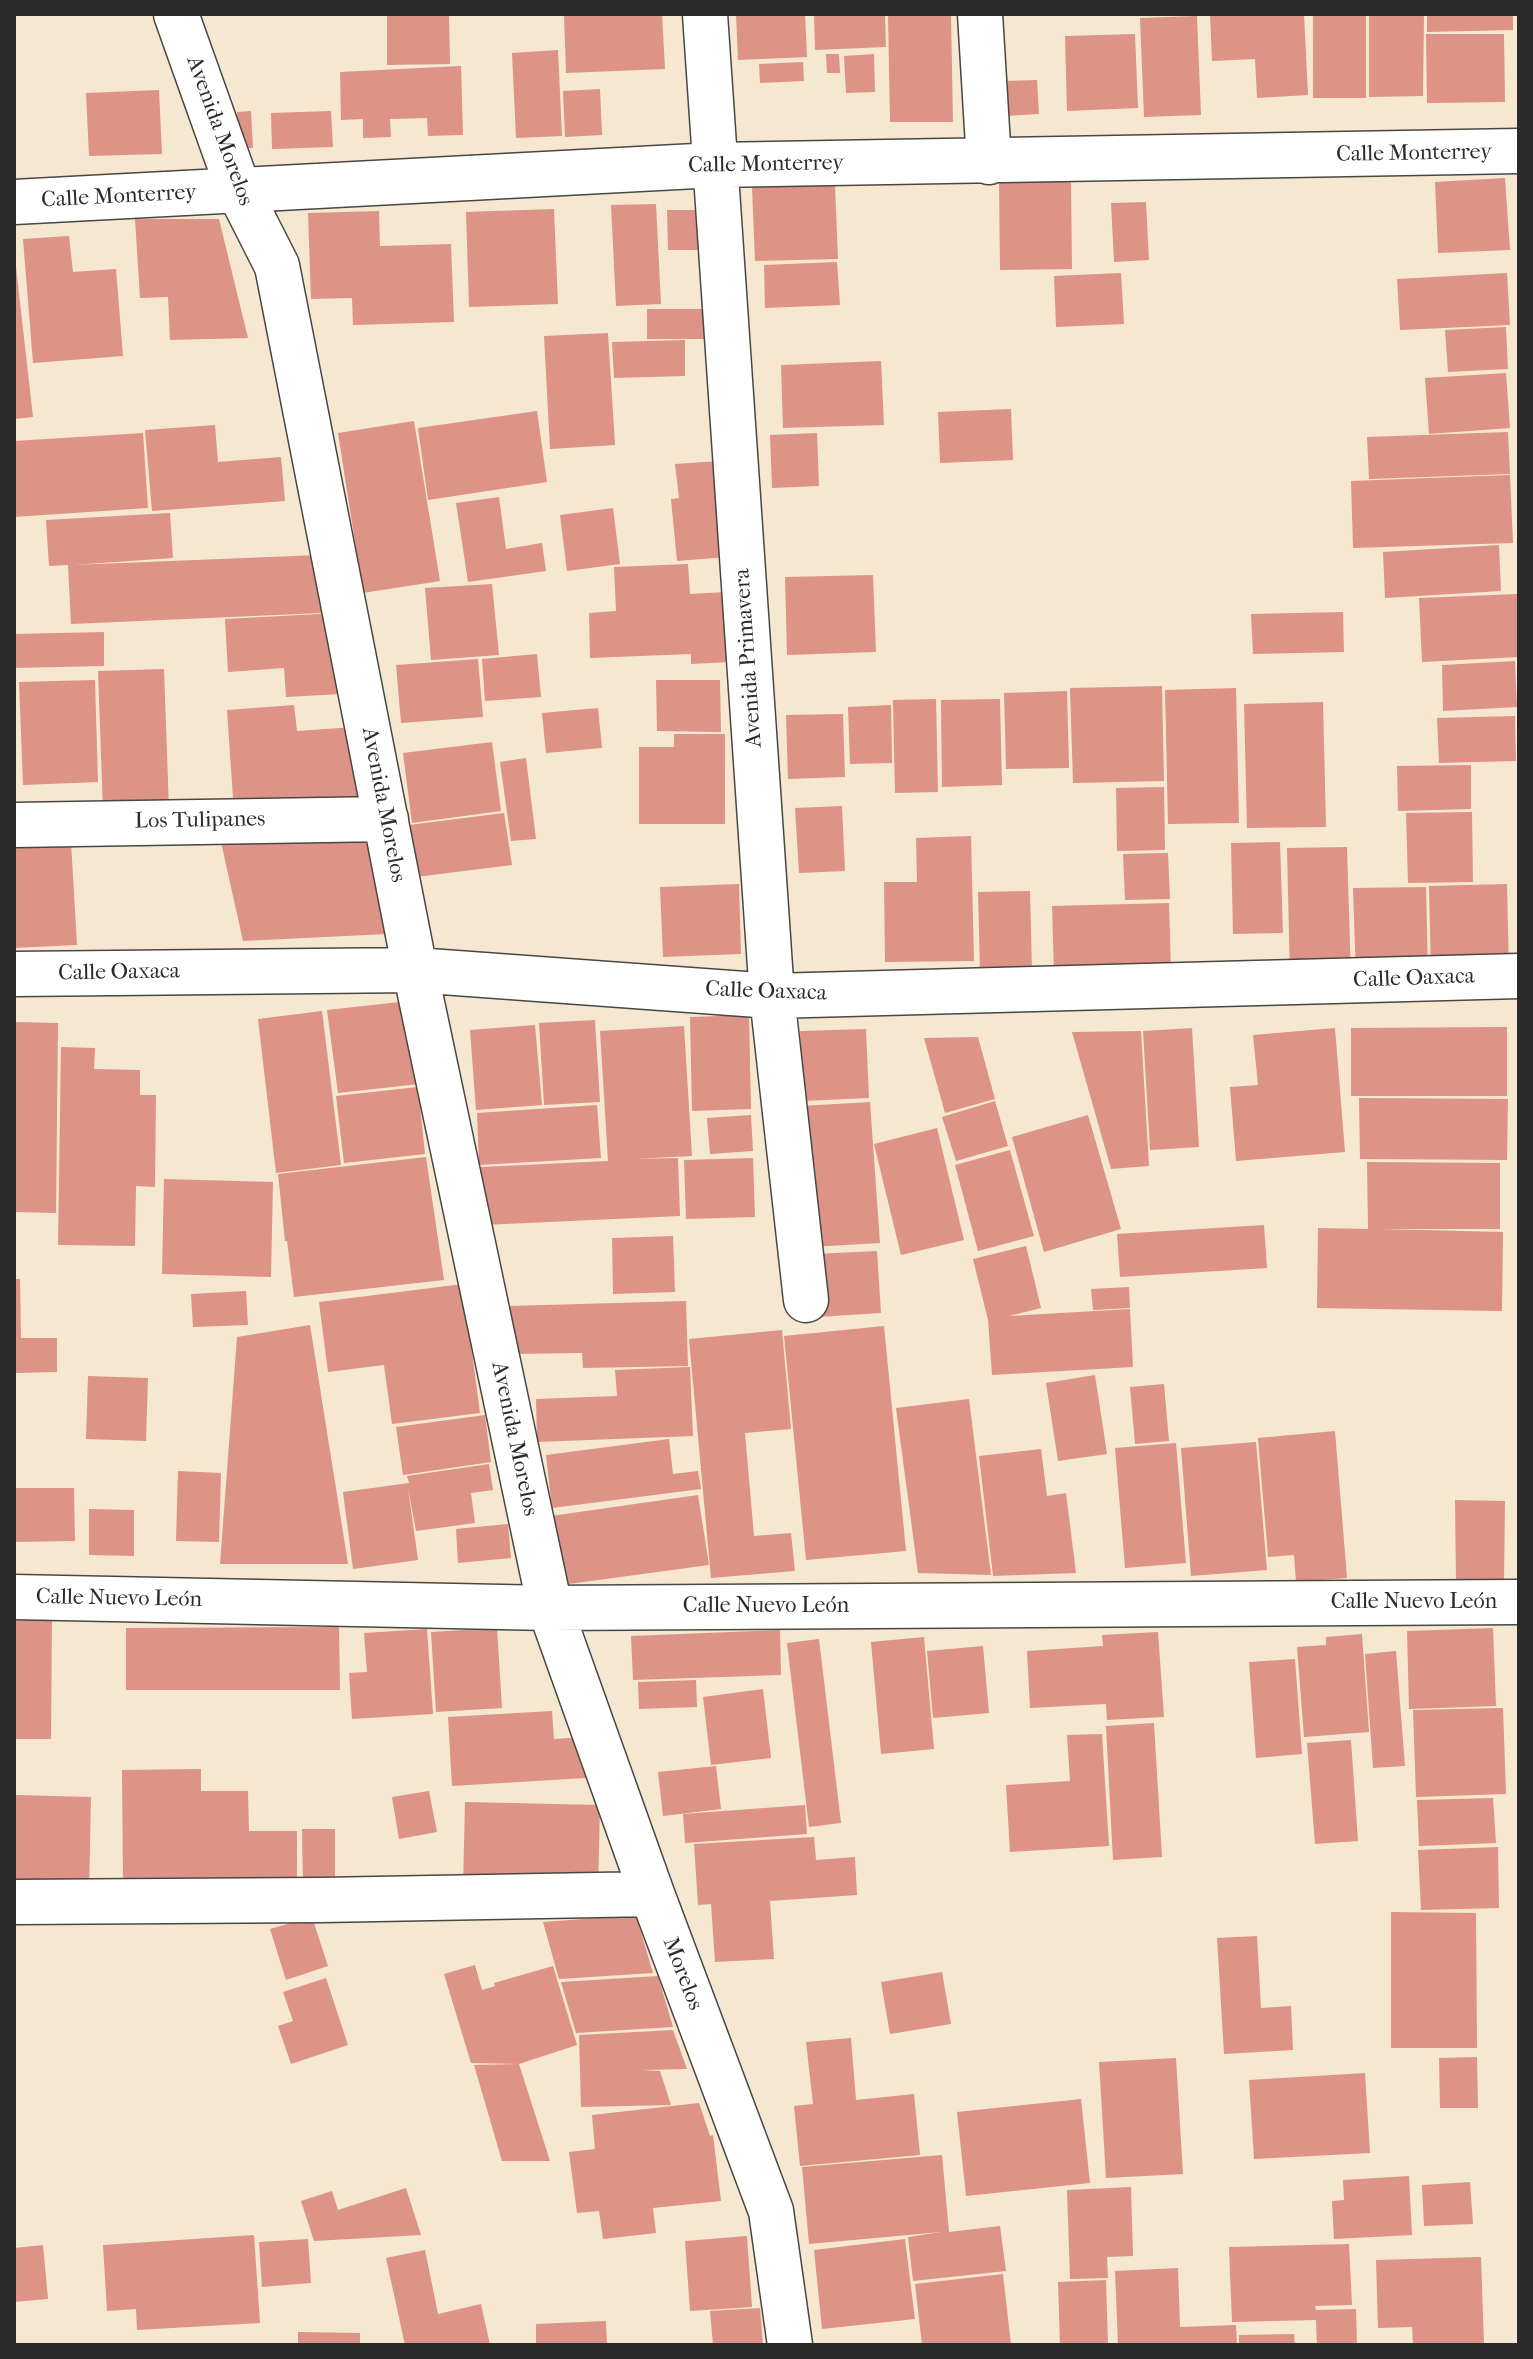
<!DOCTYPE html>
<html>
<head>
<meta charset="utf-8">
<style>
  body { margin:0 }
  #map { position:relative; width:1533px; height:2359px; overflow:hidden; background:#f5e7d0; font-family:"IM FELL French Canon",serif }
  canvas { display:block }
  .frame { position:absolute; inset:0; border:16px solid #2b2b2b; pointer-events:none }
</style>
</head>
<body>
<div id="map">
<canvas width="1533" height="2359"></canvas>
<div class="frame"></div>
</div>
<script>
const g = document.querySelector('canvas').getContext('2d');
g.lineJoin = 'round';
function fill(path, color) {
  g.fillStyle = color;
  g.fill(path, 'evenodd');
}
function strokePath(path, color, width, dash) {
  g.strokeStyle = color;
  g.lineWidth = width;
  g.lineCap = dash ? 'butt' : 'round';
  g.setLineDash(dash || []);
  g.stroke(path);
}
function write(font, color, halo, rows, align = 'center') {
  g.font = font + ' "IM FELL French Canon",serif';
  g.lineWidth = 8;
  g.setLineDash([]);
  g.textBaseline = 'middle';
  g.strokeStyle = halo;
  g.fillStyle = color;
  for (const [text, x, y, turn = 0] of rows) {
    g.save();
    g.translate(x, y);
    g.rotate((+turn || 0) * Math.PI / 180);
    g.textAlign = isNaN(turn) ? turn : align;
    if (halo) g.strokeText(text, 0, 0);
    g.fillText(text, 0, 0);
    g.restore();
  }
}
const building = new Path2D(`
  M 387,14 L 449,14 L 450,64 L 387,65 Z
  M 564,14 L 662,14 L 665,69 L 566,73 Z
  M 736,14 L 805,14 L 807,57 L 738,60 Z
  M 814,14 L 885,14 L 886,47 L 815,50 Z
  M 888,14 L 951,14 L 953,122 L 890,122 Z
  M 1210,14 L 1304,14 L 1308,95 L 1257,98 L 1255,59 L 1212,61 Z
  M 1313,14 L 1366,14 L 1366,98 L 1313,98 Z
  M 1369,14 L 1424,14 L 1423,96 L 1369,97 Z
  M 1427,14 L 1513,14 L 1513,30 L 1427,32 Z
  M 1197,16 L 1201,115 L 1144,117 L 1140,18 Z
  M 1135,34 L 1138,108 L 1067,111 L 1065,36 Z
  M 1426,34 L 1504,34 L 1505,102 L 1427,103 Z
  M 558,50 L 562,136 L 516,138 L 512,53 Z
  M 826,54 L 839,54 L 840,73 L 827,73 Z
  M 874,54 L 875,92 L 846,93 L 844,56 Z
  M 803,62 L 804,81 L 760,83 L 759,64 Z
  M 461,66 L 463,135 L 428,136 L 427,118 L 390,119 L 391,137 L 363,138 L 363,119 L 341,120 L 340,72 Z
  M 1037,80 L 1039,114 L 1005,116 L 1003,81 Z
  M 600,89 L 602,135 L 565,137 L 563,91 Z
  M 159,90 L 162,154 L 89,156 L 86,93 Z
  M 251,111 L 253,148 L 239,148 L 237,112 Z
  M 331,111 L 333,147 L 272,149 L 271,113 Z
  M 1505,178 L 1510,250 L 1438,253 L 1435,182 Z
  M 999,181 L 1071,181 L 1072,269 L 1000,270 Z
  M 835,185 L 838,259 L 755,261 L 752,187 Z
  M 1146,202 L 1149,260 L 1114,262 L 1111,203 Z
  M 656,204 L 661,304 L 616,306 L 611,205 Z
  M 554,209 L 558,304 L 469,307 L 466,212 Z
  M 667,210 L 711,210 L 711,250 L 668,250 Z
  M 379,211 L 380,246 L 451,244 L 454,322 L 353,325 L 352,298 L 311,299 L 308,213 Z
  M 135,219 L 219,219 L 248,338 L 170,340 L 168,297 L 140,298 Z
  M 69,236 L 73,272 L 116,269 L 123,356 L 33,363 L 23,239 Z
  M 837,262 L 840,305 L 765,308 L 764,265 Z
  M 14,267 L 16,267 L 33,417 L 14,419 Z
  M 1121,273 L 1124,324 L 1056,327 L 1054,276 Z
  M 1507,273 L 1510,325 L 1400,330 L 1397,279 Z
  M 647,309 L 716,309 L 716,339 L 647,339 Z
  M 1506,327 L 1508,369 L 1448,372 L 1445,330 Z
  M 608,333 L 615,445 L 550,449 L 544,336 Z
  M 685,340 L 685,376 L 614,378 L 612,342 Z
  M 881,361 L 884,425 L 783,428 L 781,365 Z
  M 1506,373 L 1510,428 L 1429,434 L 1425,378 Z
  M 1011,409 L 1013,460 L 940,463 L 938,412 Z
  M 537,411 L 547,482 L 428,500 L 418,428 Z
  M 414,421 L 440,581 L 363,593 L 338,433 Z
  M 215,425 L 218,462 L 281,457 L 285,501 L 152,511 L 145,430 Z
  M 1508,432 L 1510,474 L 1369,479 L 1367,437 Z
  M 143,433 L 148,508 L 14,517 L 14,441 Z
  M 817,433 L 819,486 L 772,488 L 770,435 Z
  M 719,461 L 727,557 L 677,561 L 671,499 L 679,498 L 675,464 Z
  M 1510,475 L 1513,543 L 1353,548 L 1351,481 Z
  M 499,497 L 506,549 L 542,543 L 546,571 L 468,582 L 456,503 Z
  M 613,508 L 620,564 L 567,571 L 560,515 Z
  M 170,513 L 173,558 L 72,565 L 319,555 L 322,613 L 71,624 L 68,565 L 49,566 L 46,520 Z
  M 1499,545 L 1501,591 L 1385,598 L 1383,552 Z
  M 688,564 L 690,594 L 727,592 L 730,662 L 691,664 L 691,654 L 590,658 L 589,613 L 616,611 L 614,567 Z
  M 873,575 L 876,652 L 787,655 L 785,577 Z
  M 492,584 L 499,655 L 431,660 L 425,588 Z
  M 1517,594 L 1519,657 L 1422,662 L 1419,598 Z
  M 1343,612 L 1344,652 L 1253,654 L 1251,614 Z
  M 337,613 L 341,694 L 286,697 L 284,668 L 228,672 L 225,619 Z
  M 104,632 L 104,666 L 14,668 L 14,634 Z
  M 537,654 L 541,697 L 485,701 L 482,659 Z
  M 478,659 L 483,717 L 401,723 L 396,665 Z
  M 1515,661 L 1517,707 L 1443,711 L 1442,665 Z
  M 164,669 L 169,809 L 103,811 L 98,671 Z
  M 95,680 L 98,782 L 23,785 L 19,682 Z
  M 656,680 L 720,680 L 721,732 L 657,731 Z
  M 1162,686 L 1164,781 L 1073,783 L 1070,688 Z
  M 1236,688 L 1239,823 L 1168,824 L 1165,690 Z
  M 1067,691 L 1069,768 L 1006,769 L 1004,693 Z
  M 936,699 L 938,792 L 895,793 L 893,700 Z
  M 1000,699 L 1002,785 L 942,787 L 941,700 Z
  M 1323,702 L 1326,827 L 1247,828 L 1244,704 Z
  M 294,705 L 297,731 L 355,727 L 359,804 L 234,813 L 227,710 Z
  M 891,705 L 892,763 L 850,764 L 848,707 Z
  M 598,708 L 602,748 L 546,753 L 542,713 Z
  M 843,714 L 845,777 L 788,779 L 786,715 Z
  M 1515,716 L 1516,761 L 1439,763 L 1437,718 Z
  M 674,734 L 725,734 L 725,824 L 639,824 L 639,747 L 674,747 Z
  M 492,742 L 501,811 L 412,823 L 403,753 Z
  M 526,758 L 536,839 L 511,841 L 500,762 Z
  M 1471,765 L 1471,809 L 1398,811 L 1397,766 Z
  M 1164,787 L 1165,850 L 1117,851 L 1116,788 Z
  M 842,806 L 845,871 L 799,873 L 795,808 Z
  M 1472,812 L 1473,882 L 1408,883 L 1406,813 Z
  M 504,813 L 512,865 L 416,877 L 409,825 Z
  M 382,826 L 387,934 L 243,941 L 219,833 Z
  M 971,836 L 974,961 L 885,962 L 884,882 L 917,882 L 916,838 Z
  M 71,842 L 77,945 L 14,948 L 14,845 Z
  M 1280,842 L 1283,933 L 1233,934 L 1231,843 Z
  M 1347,847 L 1351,978 L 1290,979 L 1287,848 Z
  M 1168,853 L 1170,899 L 1125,900 L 1123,854 Z
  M 739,884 L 741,954 L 663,957 L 660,887 Z
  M 1507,884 L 1509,972 L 1431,974 L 1429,886 Z
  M 1426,887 L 1428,975 L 1356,977 L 1353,888 Z
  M 1030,891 L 1032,971 L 980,972 L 978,892 Z
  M 1169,903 L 1171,971 L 1054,974 L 1052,906 Z
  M 409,1001 L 419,1084 L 338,1093 L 327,1010 Z
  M 322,1011 L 341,1165 L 276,1173 L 258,1019 Z
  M 749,1015 L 751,1109 L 692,1111 L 690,1017 Z
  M 595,1020 L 600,1102 L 544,1105 L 539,1023 Z
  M 14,1022 L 58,1023 L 56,1213 L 14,1212 Z
  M 535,1025 L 542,1105 L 476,1110 L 470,1030 Z
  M 684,1026 L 692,1156 L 634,1159 L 678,1158 L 680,1216 L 483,1225 L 481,1167 L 608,1161 L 600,1031 Z
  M 1507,1027 L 1507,1096 L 1351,1096 L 1351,1028 Z
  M 1192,1028 L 1199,1147 L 1150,1150 L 1143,1031 Z
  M 1335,1028 L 1345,1152 L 1236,1161 L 1230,1087 L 1258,1085 L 1253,1035 Z
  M 866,1029 L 869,1098 L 803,1101 L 800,1031 Z
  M 1141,1031 L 1149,1166 L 1111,1169 L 1072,1032 Z
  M 978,1037 L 995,1099 L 945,1113 L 924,1038 Z
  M 61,1047 L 95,1048 L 94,1069 L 140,1070 L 140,1095 L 156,1095 L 155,1187 L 136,1186 L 135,1246 L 58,1245 Z
  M 418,1087 L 425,1154 L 344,1163 L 336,1096 Z
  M 1359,1098 L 1508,1099 L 1507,1160 L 1360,1159 Z
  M 995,1101 L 1008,1146 L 956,1161 L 942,1117 Z
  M 870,1102 L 880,1243 L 811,1247 L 801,1106 Z
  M 597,1105 L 601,1158 L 479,1165 L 477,1113 Z
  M 751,1115 L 753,1151 L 710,1154 L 707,1118 Z
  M 1088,1115 L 1121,1229 L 1044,1252 L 1012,1137 Z
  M 937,1128 L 964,1240 L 901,1255 L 874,1144 Z
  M 1010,1150 L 1034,1236 L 978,1251 L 955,1165 Z
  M 426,1157 L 444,1280 L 294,1297 L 287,1241 L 285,1241 L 278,1174 Z
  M 753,1158 L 755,1217 L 686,1219 L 684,1160 Z
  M 1367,1162 L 1500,1163 L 1500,1229 L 1380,1229 L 1503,1232 L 1502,1311 L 1317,1308 L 1318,1228 L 1368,1229 Z
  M 164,1179 L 273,1182 L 271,1277 L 162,1274 Z
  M 1264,1225 L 1267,1268 L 1120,1277 L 1117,1234 Z
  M 673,1236 L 675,1292 L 613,1294 L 612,1238 Z
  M 1026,1246 L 1041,1308 L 1009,1316 L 1130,1309 L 1133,1367 L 992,1375 L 988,1320 L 973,1259 Z
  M 877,1251 L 881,1313 L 818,1317 L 815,1254 Z
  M 14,1279 L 20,1279 L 21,1338 L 57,1338 L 57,1372 L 14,1373 Z
  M 463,1284 L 480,1413 L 392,1424 L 384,1365 L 328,1372 L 319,1302 Z
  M 1129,1287 L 1130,1308 L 1093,1310 L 1091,1289 Z
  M 246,1291 L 248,1325 L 193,1327 L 191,1294 Z
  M 686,1301 L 688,1366 L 583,1368 L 582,1353 L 512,1354 L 510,1306 Z
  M 310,1325 L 348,1564 L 220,1564 L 237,1337 Z
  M 884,1326 L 906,1551 L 806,1560 L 784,1336 Z
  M 782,1330 L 791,1429 L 745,1433 L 754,1536 L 791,1533 L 795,1571 L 711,1578 L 689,1339 Z
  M 690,1367 L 693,1436 L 537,1442 L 536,1399 L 617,1396 L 615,1370 Z
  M 1095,1375 L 1107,1454 L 1058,1461 L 1046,1383 Z
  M 88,1376 L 148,1378 L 146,1441 L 86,1439 Z
  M 1164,1384 L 1169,1441 L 1135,1444 L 1130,1387 Z
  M 969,1399 L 991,1575 L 918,1573 L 896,1408 Z
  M 485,1415 L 491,1462 L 403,1475 L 396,1427 Z
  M 1335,1431 L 1347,1578 L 1296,1582 L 1294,1555 L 1268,1557 L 1258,1438 Z
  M 669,1439 L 673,1474 L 698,1471 L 701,1489 L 552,1508 L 546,1455 Z
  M 1256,1442 L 1267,1570 L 1191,1576 L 1181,1448 Z
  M 1176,1443 L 1186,1563 L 1125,1568 L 1115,1448 Z
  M 1041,1449 L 1047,1496 L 1066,1493 L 1076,1573 L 993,1576 L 979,1456 Z
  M 489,1464 L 493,1490 L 471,1493 L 475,1523 L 416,1531 L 408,1488 L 418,1560 L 353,1569 L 343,1492 L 409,1483 L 407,1476 Z
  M 178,1471 L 221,1473 L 219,1542 L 176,1541 Z
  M 14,1488 L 74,1488 L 75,1541 L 14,1542 Z
  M 698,1495 L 709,1565 L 554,1586 L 544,1517 Z
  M 1455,1500 L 1505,1501 L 1504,1580 L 1456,1580 Z
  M 89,1509 L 134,1510 L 134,1556 L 89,1555 Z
  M 508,1524 L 511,1558 L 458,1563 L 456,1529 Z
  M 14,1617 L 52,1618 L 51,1739 L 14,1739 Z
  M 339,1627 L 340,1690 L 126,1690 L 126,1628 Z
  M 497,1628 L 502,1708 L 436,1712 L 431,1632 Z
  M 1493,1628 L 1496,1706 L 1409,1709 L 1407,1631 Z
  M 427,1629 L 433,1714 L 352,1719 L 349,1673 L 367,1672 L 364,1633 Z
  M 780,1630 L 781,1675 L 633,1680 L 631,1636 Z
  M 1158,1632 L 1164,1717 L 1107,1720 L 1106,1704 L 1030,1708 L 1027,1651 L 1103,1646 L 1102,1635 Z
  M 1362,1634 L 1369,1732 L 1304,1737 L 1297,1647 L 1326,1645 L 1326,1637 Z
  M 924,1637 L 934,1749 L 881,1754 L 871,1642 Z
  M 819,1639 L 841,1823 L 809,1827 L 787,1643 Z
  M 983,1646 L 989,1713 L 933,1718 L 927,1651 Z
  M 1396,1651 L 1405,1766 L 1373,1768 L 1365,1654 Z
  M 1295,1659 L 1302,1754 L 1256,1758 L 1249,1662 Z
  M 696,1680 L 697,1707 L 639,1709 L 638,1682 Z
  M 763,1689 L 771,1758 L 711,1765 L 703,1697 Z
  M 1503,1708 L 1506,1794 L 1416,1797 L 1413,1710 Z
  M 552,1711 L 554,1739 L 584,1737 L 586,1778 L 452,1786 L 448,1717 Z
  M 1154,1723 L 1162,1857 L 1113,1860 L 1106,1726 Z
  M 1102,1734 L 1109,1846 L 1010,1852 L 1006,1785 L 1070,1781 L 1067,1735 Z
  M 1351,1740 L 1358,1841 L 1315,1844 L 1307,1743 Z
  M 716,1766 L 721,1809 L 663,1816 L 658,1772 Z
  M 201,1769 L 201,1791 L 248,1791 L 249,1831 L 297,1831 L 297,1882 L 123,1882 L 122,1770 Z
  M 429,1791 L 437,1832 L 399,1839 L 392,1797 Z
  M 16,1795 L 91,1797 L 89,1892 L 15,1891 Z
  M 1493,1798 L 1496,1843 L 1419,1846 L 1417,1800 Z
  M 465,1802 L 600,1805 L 598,1892 L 463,1888 Z
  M 805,1805 L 807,1834 L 685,1843 L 683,1814 Z
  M 302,1829 L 335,1829 L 335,1885 L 303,1885 Z
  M 814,1837 L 816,1860 L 855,1857 L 857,1895 L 770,1901 L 774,1959 L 715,1962 L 711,1904 L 698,1905 L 694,1844 Z
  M 1498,1847 L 1499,1908 L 1421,1910 L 1418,1850 Z
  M 1391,1912 L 1476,1913 L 1477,2048 L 1391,2048 Z
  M 636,1915 L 653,1973 L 559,1979 L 543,1922 Z
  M 312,1917 L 328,1966 L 286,1980 L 270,1929 Z
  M 1257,1936 L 1261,2008 L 1291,2006 L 1293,2050 L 1224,2054 L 1217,1938 Z
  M 475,1965 L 482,1990 L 495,1986 L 494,1983 L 553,1966 L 577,2045 L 519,2064 L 471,2063 L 444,1974 Z
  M 942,1972 L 951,2024 L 890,2034 L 881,1982 Z
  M 658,1976 L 673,2027 L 576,2033 L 561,1982 Z
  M 326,1978 L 348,2045 L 291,2064 L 278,2026 L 293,2021 L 283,1992 Z
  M 673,2030 L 687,2069 L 642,2070 L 660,2071 L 671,2105 L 581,2107 L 579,2035 Z
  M 851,2038 L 856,2100 L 914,2094 L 920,2155 L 800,2166 L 794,2106 L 813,2104 L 806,2042 Z
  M 1477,2057 L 1478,2108 L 1440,2108 L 1439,2058 Z
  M 1176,2058 L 1183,2174 L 1106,2178 L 1099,2062 Z
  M 519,2064 L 550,2161 L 502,2161 L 474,2065 Z
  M 1365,2073 L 1370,2153 L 1254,2159 L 1249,2080 Z
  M 1081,2099 L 1090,2183 L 966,2196 L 957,2112 Z
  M 699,2103 L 710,2136 L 713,2135 L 721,2201 L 653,2208 L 656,2233 L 603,2239 L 599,2211 L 577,2213 L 569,2152 L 595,2149 L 592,2115 Z
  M 942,2155 L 949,2232 L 1000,2226 L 1006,2271 L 913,2281 L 908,2237 L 941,2232 L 809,2244 L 802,2167 Z
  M 1409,2176 L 1412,2235 L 1334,2239 L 1332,2201 L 1344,2200 L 1343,2180 Z
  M 1470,2182 L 1473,2224 L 1424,2226 L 1422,2185 Z
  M 1131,2187 L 1133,2256 L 1107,2257 L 1108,2278 L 1070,2279 L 1067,2190 Z
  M 406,2188 L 421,2235 L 314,2241 L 301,2201 L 332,2191 L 338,2210 Z
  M 254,2235 L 260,2323 L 137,2330 L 136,2309 L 107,2311 L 103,2245 Z
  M 747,2236 L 752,2307 L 690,2311 L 685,2241 Z
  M 308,2239 L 311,2283 L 262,2287 L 259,2242 Z
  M 905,2239 L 915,2319 L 822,2329 L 814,2250 Z
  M 1349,2244 L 1352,2305 L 1315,2306 L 1316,2310 L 1356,2309 L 1357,2345 L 1317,2345 L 1316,2320 L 1232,2322 L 1229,2247 Z
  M 43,2245 L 48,2299 L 14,2302 L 14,2248 Z
  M 425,2250 L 438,2314 L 481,2304 L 490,2345 L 405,2345 L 386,2258 Z
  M 1481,2257 L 1484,2345 L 1413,2345 L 1412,2327 L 1378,2328 L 1376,2260 Z
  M 1178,2268 L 1180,2327 L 1236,2325 L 1237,2345 L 1118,2345 L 1115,2271 Z
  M 1003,2274 L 1011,2345 L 922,2345 L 915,2284 Z
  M 1106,2280 L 1108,2345 L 1060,2345 L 1058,2282 Z
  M 760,2308 L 763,2345 L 713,2345 L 710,2311 Z
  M 606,2321 L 607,2345 L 536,2345 L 536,2324 Z
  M 298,2332 L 360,2333 L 360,2345 L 298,2345 Z
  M 1294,2334 L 1295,2345 L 1239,2345 L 1239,2335 Z`);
const minor = new Path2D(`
  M 176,14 L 239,191 L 277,266 L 415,970 L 550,1608 L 652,1894 L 771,2211 L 790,2345
  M 705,14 L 772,996 L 806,1300
  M 980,14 L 989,162
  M 14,202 L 715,165 L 1519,151
  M 14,825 L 386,819
  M 14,974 L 415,970 L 772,996 L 1519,976
  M 14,1597 L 550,1608 L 1519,1602
  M 14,1902 L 321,1900 L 652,1894`);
const streetNames = [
  ["Avenida Morelos",219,131,70],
  ["Calle Monterrey",1414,154,-1],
  ["Calle Monterrey",766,165,-1],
  ["Calle Monterrey",119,197,-3],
  ["Avenida Primavera",749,658,-94],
  ["Avenida Morelos",383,805,79],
  ["Los Tulipanes",200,821,-1],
  ["Calle Oaxaca",119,973,-1],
  ["Calle Oaxaca",1414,979,-2],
  ["Calle Oaxaca",766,992,2],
  ["Avenida Morelos",514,1439,78],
  ["Calle Nuevo León",119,1599,1],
  ["Calle Nuevo León",1414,1603],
  ["Calle Nuevo León",766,1607],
  ["Morelos",682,1974,69]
];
fill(building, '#dd9385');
strokePath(minor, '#494744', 47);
strokePath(minor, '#fff', 44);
write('22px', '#2b2b2b', '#fff', streetNames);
</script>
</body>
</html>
